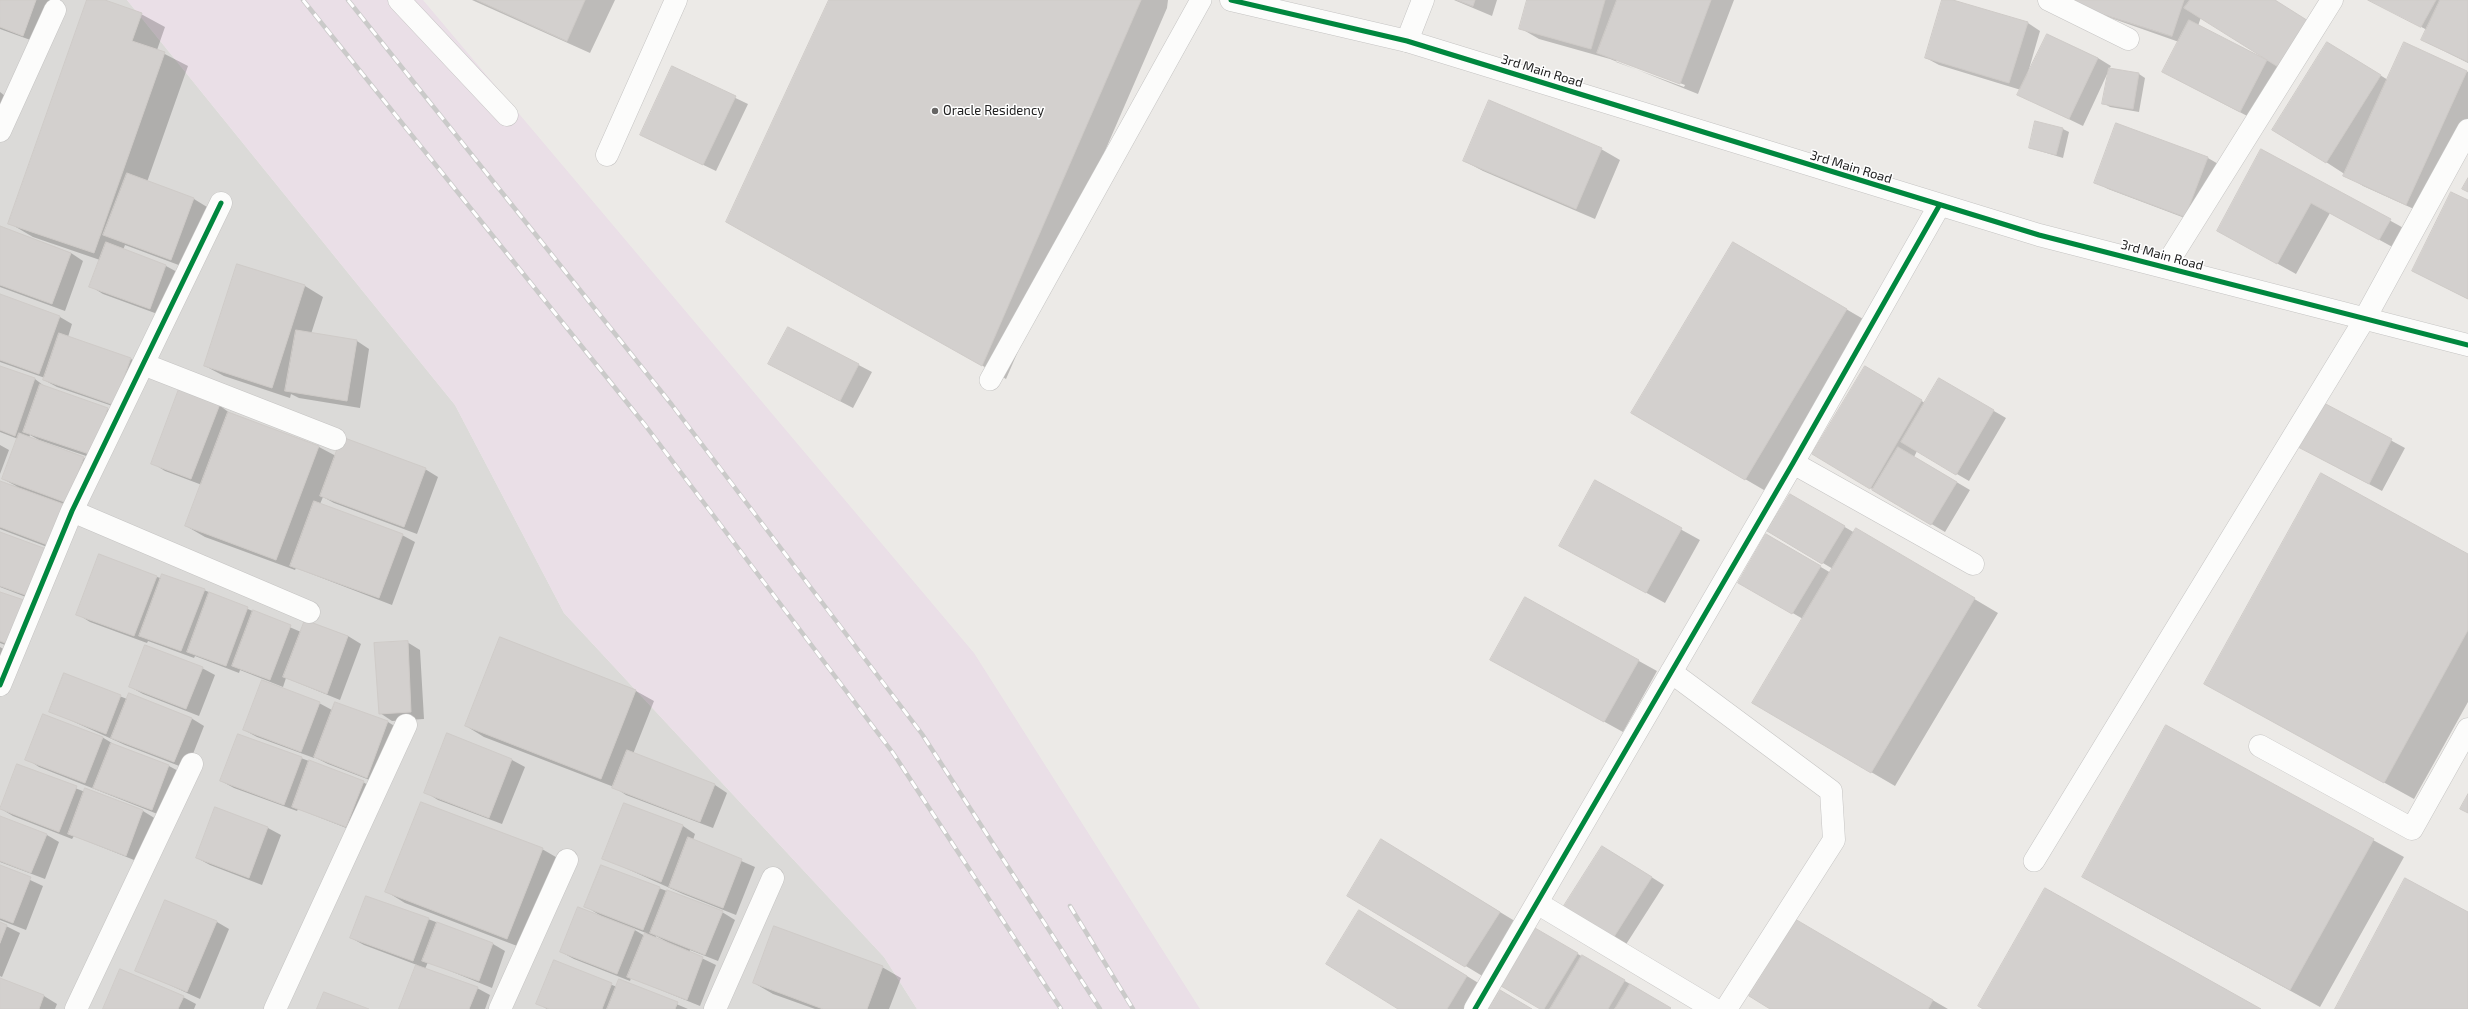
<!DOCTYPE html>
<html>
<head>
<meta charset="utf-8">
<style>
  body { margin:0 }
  canvas { display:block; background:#eceae7 }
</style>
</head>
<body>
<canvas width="2468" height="1009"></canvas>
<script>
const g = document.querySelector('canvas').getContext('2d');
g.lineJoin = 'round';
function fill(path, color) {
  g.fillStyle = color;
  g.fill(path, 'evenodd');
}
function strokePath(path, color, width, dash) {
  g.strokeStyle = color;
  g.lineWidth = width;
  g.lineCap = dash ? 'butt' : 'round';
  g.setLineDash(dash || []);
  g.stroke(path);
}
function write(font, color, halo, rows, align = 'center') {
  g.font = font + ' "Exo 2",sans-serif';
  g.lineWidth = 3;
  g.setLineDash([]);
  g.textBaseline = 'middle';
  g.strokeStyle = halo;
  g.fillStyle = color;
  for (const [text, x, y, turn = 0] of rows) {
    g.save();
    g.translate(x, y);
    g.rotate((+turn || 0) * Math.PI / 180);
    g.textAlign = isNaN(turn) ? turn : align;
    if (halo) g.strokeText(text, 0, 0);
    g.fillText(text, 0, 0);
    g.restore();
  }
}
const residential = new Path2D(`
  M 0,0 L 127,0 L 455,405 L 564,613 L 884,957 L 917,1009 L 0,1009 Z`);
const industrial = new Path2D(`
  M 127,0 L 423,0 L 974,653 L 1200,1009 L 917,1009 L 884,957 L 564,613 L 455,405 Z`);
const shadow = new Path2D(`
  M 0,0 L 52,0 L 36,42 L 0,29 Z
  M 88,0 L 102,0 L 141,14 L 165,27 L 157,50 L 188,66 L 147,182 L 194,199 L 207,207 L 184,267 L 125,245 L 123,250 L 166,266 L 179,273 L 163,316 L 103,294 L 90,286 L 100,260 L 33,237 L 9,223 Z
  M 472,0 L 615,0 L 590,53 Z
  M 830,0 L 1168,0 L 1167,8 L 1006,379 L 751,235 Z
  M 1454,0 L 1497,0 L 1492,16 Z
  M 1528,0 L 1734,0 L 1698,94 L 1610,59 L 1539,39 L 1520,28 ZM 1616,59 L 1685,85 L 1684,87 L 1616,62 Z
  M 1943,0 L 2028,23 L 2040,31 L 2027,76 L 2048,35 L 2098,58 L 2111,66 L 2109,69 L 2139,74 L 2145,78 L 2139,112 L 2110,107 L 2103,103 L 2109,70 L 2083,126 L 2019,95 L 2021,90 L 1939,65 L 1926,58 Z
  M 2060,0 L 2274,0 L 2325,32 L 2297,76 L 2253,119 L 2176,79 L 2179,42 ZM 2201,17 L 2270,60 L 2269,61 L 2198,26 Z
  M 2370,0 L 2468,0 L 2468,63 L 2422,40 L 2427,30 Z
  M 2405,43 L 2468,72 L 2468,120 L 2425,214 L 2363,186 L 2326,162 L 2346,54 L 2388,80 Z
  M 673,68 L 748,104 L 716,171 L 641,135 Z
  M 0,92 L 5,96 L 0,110 Z
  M 2063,129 L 2069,132 L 2063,158 L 2030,148 Z
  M 1601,149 L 1620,160 L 1595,219 L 1483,171 L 1464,161 Z
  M 2262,150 L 2409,231 L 2398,250 L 2330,213 L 2296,274 L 2237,241 Z
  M 2208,158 L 2220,165 L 2198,223 L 2108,189 L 2095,182 Z
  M 2468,201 L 2468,299 L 2413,271 Z
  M 0,227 L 71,253 L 83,261 L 65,311 L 0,287 Z
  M 1733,243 L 1870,323 L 1769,493 L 1632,413 Z
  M 305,286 L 323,297 L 311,334 L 357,341 L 369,349 L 360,408 L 299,398 L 291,394 L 290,398 L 224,376 L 205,366 Z
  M 0,295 L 60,317 L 72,324 L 68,337 L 131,359 L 143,366 L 127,411 L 57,387 L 44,380 L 45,378 L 0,362 Z
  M 788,328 L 872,372 L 853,408 L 782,371 Z
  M 0,367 L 35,379 L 47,388 L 108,409 L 121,416 L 104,462 L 39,440 L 30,435 L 29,438 L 84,458 L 96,465 L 63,553 L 0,529 L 0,482 L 18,487 L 3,479 L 18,439 L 0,432 Z
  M 1865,367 L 1925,403 L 1939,379 L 2006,418 L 1969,481 L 1917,451 L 1914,457 L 1970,490 L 1945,532 L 1813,454 Z
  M 2322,403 L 2405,448 L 2382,491 L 2312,454 Z
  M 219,405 L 231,414 L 319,447 L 336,456 L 425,469 L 438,477 L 417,534 L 334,503 L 323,497 L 320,504 L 402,535 L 415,542 L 392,605 L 296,568 L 295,570 L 205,537 L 186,526 L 202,485 L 165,471 L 152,463 Z
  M 0,445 L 9,450 L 0,474 Z
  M 1595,482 L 1700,540 L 1665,603 L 1579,556 Z
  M 1790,495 L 1855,533 L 1880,543 L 1998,613 L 1895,786 L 1871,772 L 1803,619 L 1739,582 L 1767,535 L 1831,573 L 1833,569 L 1769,531 Z
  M 0,533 L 44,604 L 0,587 Z
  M 2468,555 L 2468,702 L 2414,799 L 2205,684 Z
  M 157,577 L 204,590 L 301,632 L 306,621 L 348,636 L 361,644 L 340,700 L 286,678 L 283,687 L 240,670 L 239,673 L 195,656 L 194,658 L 148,641 L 147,643 L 90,622 L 77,614 Z
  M 0,593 L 23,652 L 0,643 Z
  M 1525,598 L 1657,671 L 1623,732 L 1510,670 Z
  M 407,642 L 420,650 L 424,719 L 392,721 L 380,713 Z
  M 0,647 L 12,654 L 0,685 Z
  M 202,668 L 215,675 L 199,716 L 143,694 L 130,687 Z
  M 64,674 L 127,699 L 191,718 L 204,726 L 187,769 L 125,745 L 50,711 Z
  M 636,691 L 654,701 L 633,754 L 715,785 L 727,793 L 713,828 L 626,795 L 614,787 L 484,737 L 466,726 Z
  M 319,703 L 332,710 L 335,703 L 388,722 L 401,730 L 380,784 L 328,764 L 314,757 L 314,758 L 257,737 L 244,730 Z
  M 102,737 L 115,745 L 169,766 L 182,773 L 165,817 L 39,767 L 27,759 Z
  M 301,758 L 363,782 L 376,790 L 359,833 L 298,809 L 297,811 L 234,788 L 221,781 Z
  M 512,760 L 525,767 L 502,824 L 438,800 L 425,792 Z
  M 18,765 L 85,792 L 86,790 L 143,811 L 156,819 L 139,862 L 74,836 L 72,839 L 13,816 L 1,809 Z
  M 625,804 L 683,826 L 695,834 L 693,840 L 755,867 L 736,915 L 683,894 L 603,858 Z
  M 216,808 L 268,828 L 281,835 L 262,885 L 210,865 L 197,858 Z
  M 0,817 L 47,835 L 59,842 L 45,879 L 0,862 Z
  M 2373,840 L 2404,857 L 2320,1007 L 2113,894 Z
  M 542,849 L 561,860 L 525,949 L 405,903 L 387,892 Z
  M 1400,851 L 1518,923 L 1484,977 L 1348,895 Z
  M 1615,854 L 1664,885 L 1625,946 L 1563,908 Z
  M 0,866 L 43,886 L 26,930 L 0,920 Z
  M 601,866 L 722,912 L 735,920 L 718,961 L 690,950 L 689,952 L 716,965 L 700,1006 L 631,978 L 630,981 L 574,959 L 561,952 L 601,916 L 585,906 ZM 633,928 L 646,933 L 645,936 L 633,929 ZM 656,936 L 667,942 L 667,943 L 655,939 Z
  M 428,919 L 493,944 L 505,951 L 492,988 L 428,962 L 425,969 L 477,988 L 490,995 L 485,1009 L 400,1009 L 417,965 L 364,945 L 351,938 Z
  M 1795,920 L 1948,1009 L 1772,1009 Z
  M 217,922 L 229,929 L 200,999 L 137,970 Z
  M 1378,922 L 1485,987 L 1472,1009 L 1400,1009 Z
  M 0,923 L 20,933 L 2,977 L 0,976 Z
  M 1536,930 L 1637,988 L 1671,1009 L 1541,1009 Z
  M 554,961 L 617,987 L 620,980 L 688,1009 L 547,1009 L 538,1004 Z
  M 882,967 L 901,978 L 889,1009 L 815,1009 L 773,994 L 754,983 Z
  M 0,979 L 44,996 L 57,1004 L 55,1009 L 0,1009 Z
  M 183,997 L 196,1004 L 194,1009 L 104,1009 Z`);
const building = new Path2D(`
  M 0,0 L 36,0 L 23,36 L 0,27 Z
  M 87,0 L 105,0 L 142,13 L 132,41 L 165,52 L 94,253 L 8,224 Z
  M 477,0 L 585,0 L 567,41 Z
  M 829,0 L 1141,0 L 982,366 L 726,222 Z
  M 1457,0 L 1475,0 L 1473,6 Z
  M 1527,0 L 1605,0 L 1591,49 L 1519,29 Z
  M 1617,0 L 1711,0 L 1680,84 L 1597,53 Z
  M 1942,0 L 1953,0 L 2028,22 L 2009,83 L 1925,58 Z
  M 2058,0 L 2184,0 L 2172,36 Z
  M 2190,0 L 2275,0 L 2313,24 L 2283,70 L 2184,8 Z
  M 2368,0 L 2436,0 L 2421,27 Z
  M 2440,0 L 2468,0 L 2468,62 L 2421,40 Z
  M 2189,20 L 2267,60 L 2240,112 L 2162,72 Z
  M 2047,34 L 2098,58 L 2069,119 L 2017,95 Z
  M 2327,42 L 2381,75 L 2326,163 L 2272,130 Z
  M 2404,42 L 2467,71 L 2406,205 L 2343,176 Z
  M 672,66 L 736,96 L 703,165 L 640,135 Z
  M 2109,68 L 2139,73 L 2133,109 L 2102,104 Z
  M 1489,100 L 1602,148 L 1576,209 L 1463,161 Z
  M 2035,121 L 2063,128 L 2056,155 L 2029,148 Z
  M 2116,123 L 2208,157 L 2185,217 L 2094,183 Z
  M 2261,149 L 2391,219 L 2379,240 L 2311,203 L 2277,264 L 2217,231 Z
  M 127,173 L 194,198 L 171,260 L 103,235 Z
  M 2468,178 L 2468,192 L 2462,189 Z
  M 2451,192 L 2468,200 L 2468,299 L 2412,271 Z
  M 0,226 L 71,253 L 52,304 L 0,285 Z
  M 106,242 L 166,265 L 150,309 L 89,287 Z
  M 1733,242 L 1847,309 L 1745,480 L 1631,413 Z
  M 237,264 L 305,285 L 272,388 L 204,366 Z
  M 0,294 L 60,316 L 39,374 L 0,360 Z
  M 788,327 L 859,364 L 840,401 L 768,364 Z
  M 296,330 L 357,340 L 347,401 L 285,391 Z
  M 59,333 L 131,358 L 114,405 L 43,380 Z
  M 0,366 L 35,378 L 15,436 L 0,430 Z
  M 1865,366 L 1922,400 L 1870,489 L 1812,454 Z
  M 1939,378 L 1994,410 L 1956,475 L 1901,442 Z
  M 40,384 L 108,408 L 92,455 L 23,432 Z
  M 179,389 L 220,404 L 191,479 L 151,464 Z
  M 2322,402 L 2392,439 L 2369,484 L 2298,447 Z
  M 228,412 L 319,446 L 276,560 L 185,526 Z
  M 19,433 L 84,457 L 67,503 L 2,479 Z
  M 342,437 L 426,468 L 404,527 L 320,496 Z
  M 1898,447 L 1957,482 L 1931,525 L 1872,490 Z
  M 2321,473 L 2468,554 L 2468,630 L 2384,783 L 2204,684 Z
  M 1595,480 L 1682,528 L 1646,593 L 1559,546 Z
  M 0,481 L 66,505 L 50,546 L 0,527 Z
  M 1790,494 L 1845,526 L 1822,564 L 1767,531 Z
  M 314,501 L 403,534 L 379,598 L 290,566 Z
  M 1856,528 L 1975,598 L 1871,773 L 1752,703 Z
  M 0,532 L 49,550 L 31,597 L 0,586 Z
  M 1766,534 L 1821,566 L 1792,614 L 1738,583 Z
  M 99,554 L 157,576 L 134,636 L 76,615 Z
  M 162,574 L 205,589 L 181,651 L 139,636 Z
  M 0,592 L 27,601 L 10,645 L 0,641 Z
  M 209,592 L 248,607 L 226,666 L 187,652 Z
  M 1525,597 L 1639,660 L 1604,722 L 1490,660 Z
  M 253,610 L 291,625 L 270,680 L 232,666 Z
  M 305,620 L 348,636 L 327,694 L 283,677 Z
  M 500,637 L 636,690 L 601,779 L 465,726 Z
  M 408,641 L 411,712 L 379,714 L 374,643 Z
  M 145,645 L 203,667 L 186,709 L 129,687 Z
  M 64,673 L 121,695 L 106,734 L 49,712 Z
  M 262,680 L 320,702 L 301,752 L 243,730 Z
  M 129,693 L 192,718 L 174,762 L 111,738 Z
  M 335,702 L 388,721 L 367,778 L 314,757 Z
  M 43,714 L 103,737 L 85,783 L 25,760 Z
  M 2166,725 L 2374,839 L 2290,990 L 2082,877 Z
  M 447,733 L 512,759 L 489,818 L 424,793 Z
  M 238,734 L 302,757 L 284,805 L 220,781 Z
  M 111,743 L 169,765 L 152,810 L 93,788 Z
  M 627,750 L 715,784 L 700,822 L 612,788 Z
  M 309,760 L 364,781 L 346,827 L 292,807 Z
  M 17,764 L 77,786 L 59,832 L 0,809 Z
  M 85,788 L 143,810 L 126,856 L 68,834 Z
  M 2468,794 L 2468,813 L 2460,809 Z
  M 421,802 L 543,848 L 507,939 L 385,892 Z
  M 624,803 L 683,825 L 661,882 L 602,859 Z
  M 215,807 L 268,827 L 249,878 L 196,858 Z
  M 0,816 L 47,834 L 31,873 L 0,861 Z
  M 688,837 L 742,859 L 723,908 L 669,887 Z
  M 1381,839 L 1500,912 L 1465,967 L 1347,896 Z
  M 1602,846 L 1652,877 L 1612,940 L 1562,909 Z
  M 0,865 L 31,877 L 13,923 L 0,918 Z
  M 601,865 L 660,887 L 643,930 L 584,907 Z
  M 2405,878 L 2468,912 L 2468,1009 L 2335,1009 Z
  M 2045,888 L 2261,1009 L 1983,1009 L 1978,1006 Z
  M 667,890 L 723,911 L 705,955 L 650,933 Z
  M 366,896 L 429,918 L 413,961 L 350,938 Z
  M 165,900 L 217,921 L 187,992 L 135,971 Z
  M 578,907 L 635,929 L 617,974 L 560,952 Z
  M 1359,910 L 1467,976 L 1447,1009 L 1398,1009 L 1326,964 Z
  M 1795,919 L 1933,1000 L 1928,1009 L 1770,1009 L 1749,996 Z
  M 0,922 L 7,925 L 0,943 Z
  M 437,922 L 493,943 L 479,981 L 422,961 Z
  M 774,926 L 883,966 L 867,1009 L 823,1009 L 753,983 Z
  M 1535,928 L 1578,953 L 1544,1009 L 1540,1009 L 1501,986 Z
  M 645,933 L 703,957 L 687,1000 L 627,977 Z
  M 1582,955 L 1625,980 L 1608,1009 L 1550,1009 Z
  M 554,960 L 612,983 L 602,1009 L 549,1009 L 536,1004 Z
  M 416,965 L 478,987 L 469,1009 L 399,1009 Z
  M 120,969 L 184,996 L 178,1009 L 103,1009 Z
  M 0,978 L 44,995 L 39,1009 L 0,1009 Z
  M 619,979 L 678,1002 L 675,1009 L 607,1009 Z
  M 1630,984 L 1671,1008 L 1670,1009 L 1615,1009 Z
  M 1500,990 L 1532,1009 L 1489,1009 Z
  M 324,992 L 369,1009 L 317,1009 Z`);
const service = new Path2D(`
  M 990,380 L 1201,0
  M 2034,861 L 2364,320`);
const minor = new Path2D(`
  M 399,0 L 507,115
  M 2049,0 L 2128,39
  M 1407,41 L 1423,0
  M 0,131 L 55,10
  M 607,155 L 676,0
  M 2165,267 L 2332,0
  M 2364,320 L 2468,130
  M 143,364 L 335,439
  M 1793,463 L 1973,564
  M 72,511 L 309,612
  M 1671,672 L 1831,791 L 1834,840 L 1726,1009
  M 0,685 L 72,511 L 221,203
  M 2260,746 L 2412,829 L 2468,729
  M 1537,903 L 1714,1009
  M 76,1009 L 192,764
  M 275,1009 L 406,725
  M 500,1009 L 567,860
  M 715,1009 L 773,878
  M 1475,1009 L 1793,463 L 1939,206`);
const tertiary = new Path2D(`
  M 1231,0 L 1407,41 L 2039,235 L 2468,345`);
const rail = new Path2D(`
  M 303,0 L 645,425 L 893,753 L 1061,1009
  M 348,0 L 672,405 L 922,734 L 1100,1009
  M 1070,906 L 1133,1009`);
const cycleway = new Path2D(`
  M 1231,0 L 1407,41 L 2039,235 L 2468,345
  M 0,685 L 72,511 L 221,203
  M 1475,1009 L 1793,463 L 1939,206`);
const markers = [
  [935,111,4,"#666564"]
];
const streetNames = [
  ["3rd Main Road",1542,71,17],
  ["3rd Main Road",1851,167,17],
  ["3rd Main Road",2162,255,15]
];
const poiNames = [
  ["Oracle Residency",943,111]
];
fill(residential, '#dbdad8');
fill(industrial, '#eadfe7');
fill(shadow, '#0003');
fill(building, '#d3d0ce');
strokePath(building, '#cfcbc8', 1);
strokePath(service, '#c5c4c3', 22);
strokePath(minor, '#c5c4c3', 23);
strokePath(tertiary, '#c5c4c3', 23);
strokePath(service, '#fcfcfb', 21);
strokePath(minor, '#fcfcfb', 22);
strokePath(tertiary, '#fcfcfb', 22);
strokePath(rail, '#cacac9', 4.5);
strokePath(rail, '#fff', 3, [9]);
strokePath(cycleway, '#00873e', 5);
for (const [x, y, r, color] of markers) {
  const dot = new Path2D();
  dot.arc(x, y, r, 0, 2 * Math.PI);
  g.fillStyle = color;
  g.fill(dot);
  strokePath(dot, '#fff', 1.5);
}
write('13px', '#1e1e1e', '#fff', streetNames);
write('13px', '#1e1e1e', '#fff', poiNames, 'left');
</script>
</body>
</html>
